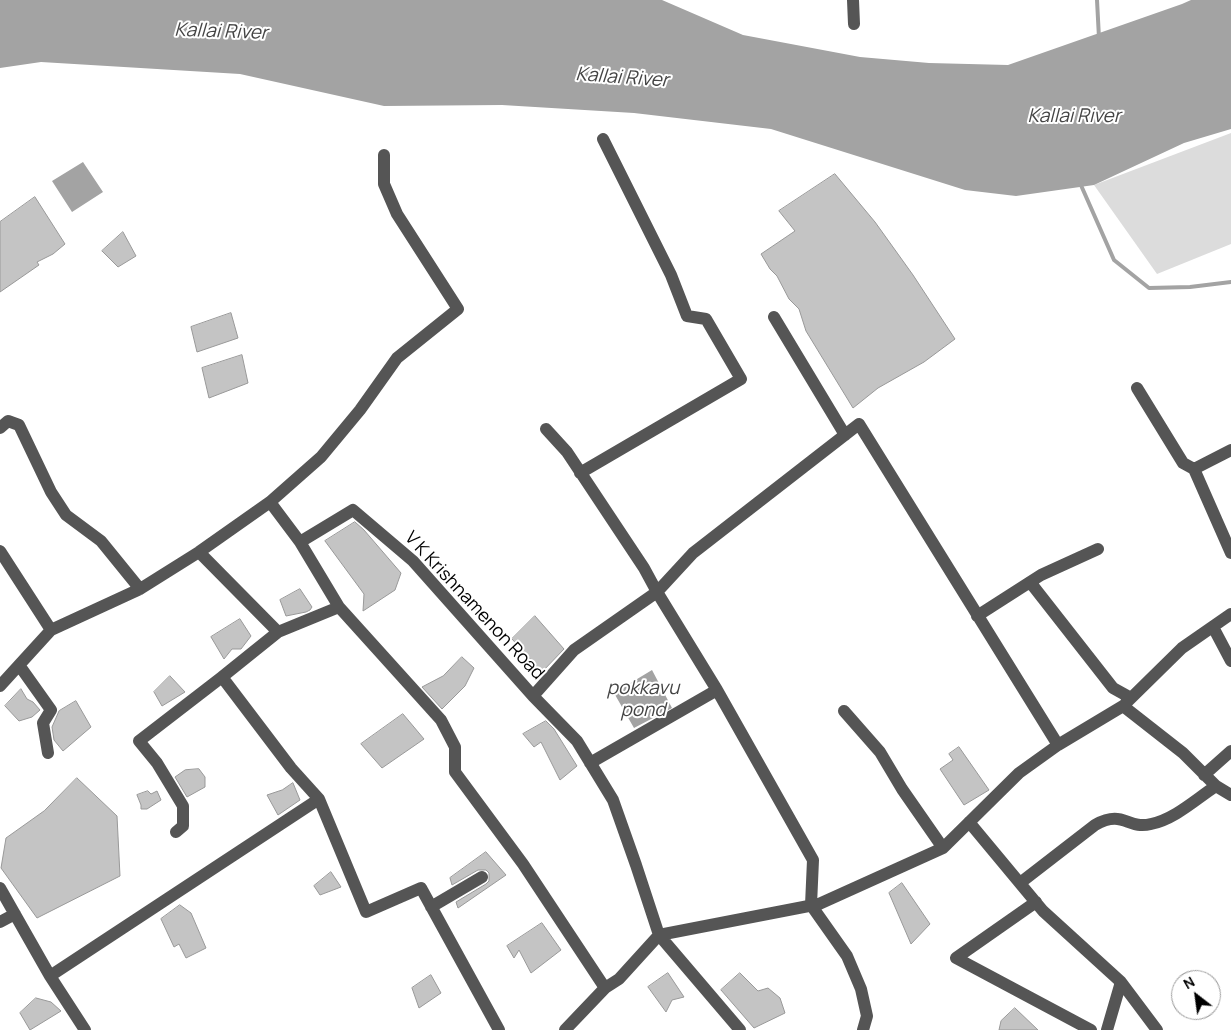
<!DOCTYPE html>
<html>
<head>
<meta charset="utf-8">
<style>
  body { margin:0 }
  #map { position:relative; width:1231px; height:1030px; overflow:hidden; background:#fff; font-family:Manrope,sans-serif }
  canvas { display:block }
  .north { position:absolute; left:1171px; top:970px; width:50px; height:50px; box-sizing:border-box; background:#fff; border:1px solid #999; border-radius:50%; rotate:330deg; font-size:14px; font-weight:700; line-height:20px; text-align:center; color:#000 }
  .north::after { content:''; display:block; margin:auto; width:18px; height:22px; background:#000; clip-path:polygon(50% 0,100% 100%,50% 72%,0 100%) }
</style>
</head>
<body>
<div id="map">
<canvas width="1231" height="1030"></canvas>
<div class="north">N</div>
</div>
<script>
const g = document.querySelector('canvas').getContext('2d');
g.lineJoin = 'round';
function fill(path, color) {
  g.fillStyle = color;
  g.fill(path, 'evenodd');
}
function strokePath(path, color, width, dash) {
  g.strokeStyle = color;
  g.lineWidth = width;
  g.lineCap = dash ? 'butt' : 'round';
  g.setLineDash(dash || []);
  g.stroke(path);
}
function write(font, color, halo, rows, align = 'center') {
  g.font = font + ' Manrope,sans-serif';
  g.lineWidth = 4;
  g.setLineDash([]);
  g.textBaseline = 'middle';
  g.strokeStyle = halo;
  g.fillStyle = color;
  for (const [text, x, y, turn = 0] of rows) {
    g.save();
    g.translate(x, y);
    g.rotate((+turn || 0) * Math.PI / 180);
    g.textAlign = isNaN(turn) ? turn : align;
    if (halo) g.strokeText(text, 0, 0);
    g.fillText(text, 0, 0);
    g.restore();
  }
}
const green = new Path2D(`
  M 1231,133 L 1231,244 L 1157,274 L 1094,185 Z`);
const water = new Path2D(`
  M 0,0 L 662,0 L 743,35 L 860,57 L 929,63 L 1008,65 L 1182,4 L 1191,0 L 1231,0 L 1231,129 L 1184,143 L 1094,185 L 1016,196 L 965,190 L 771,129 L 634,113 L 502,105 L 384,106 L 240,74 L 41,62 L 0,68 Z
  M 83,162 L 103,192 L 72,212 L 52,181 Z
  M 652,670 L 672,708 L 634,728 L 614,693 Z`);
const stream = new Path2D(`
  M 1097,0 L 1099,38
  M 1080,183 L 1114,260 L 1149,288 L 1190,287 L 1231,282`);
const building = new Path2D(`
  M 835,174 L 875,222 L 913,275 L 955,339 L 924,362 L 878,388 L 853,408 L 806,331 L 799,309 L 789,299 L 777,276 L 770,269 L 761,254 L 795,231 L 779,211 Z
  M 35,197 L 65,244 L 53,254 L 37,262 L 39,265 L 0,292 L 0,222 Z
  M 123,232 L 136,256 L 118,267 L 102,251 Z
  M 231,313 L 238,338 L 197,352 L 191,327 Z
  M 242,355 L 248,383 L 209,398 L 202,368 Z
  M 355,522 L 364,530 L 401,573 L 395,590 L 363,611 L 364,594 L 325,541 Z
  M 300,589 L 312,607 L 310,610 L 306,612 L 286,616 L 280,600 Z
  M 535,616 L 564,649 L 542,672 L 512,639 Z
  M 240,619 L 251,636 L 241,649 L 232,649 L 224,659 L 211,637 Z
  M 462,657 L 474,668 L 465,686 L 442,709 L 422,687 L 443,676 Z
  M 170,676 L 185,692 L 162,706 L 154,692 Z
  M 21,689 L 27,699 L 33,702 L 40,710 L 32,717 L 19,721 L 5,706 Z
  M 76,701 L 91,727 L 63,751 L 54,740 L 52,727 L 59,711 Z
  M 403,714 L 424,739 L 382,768 L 361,744 Z
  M 546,721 L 554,729 L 577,766 L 560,780 L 541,742 L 534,747 L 523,734 Z
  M 959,747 L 989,790 L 964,805 L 940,769 L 953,760 L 949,754 Z
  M 199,769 L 205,777 L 205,787 L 187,797 L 175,777 L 185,770 Z
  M 77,778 L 117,816 L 120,876 L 37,918 L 1,868 L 6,838 L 44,811 Z
  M 293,783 L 300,800 L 278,815 L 267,795 L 282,790 Z
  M 148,791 L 151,794 L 157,791 L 161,800 L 147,809 L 141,809 L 141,805 L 137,795 Z
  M 486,852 L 506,875 L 458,908 L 456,902 L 486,884 L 489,881 L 489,873 L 486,870 L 478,870 L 452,885 L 450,878 Z
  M 331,872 L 341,887 L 320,895 L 314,886 Z
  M 902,883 L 930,924 L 911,944 L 889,893 Z
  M 180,905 L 191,913 L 206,948 L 186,958 L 179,944 L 174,947 L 161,919 Z
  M 542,923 L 561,950 L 531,973 L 519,950 L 514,958 L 507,946 Z
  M 668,973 L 684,997 L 672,1000 L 666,1012 L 648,987 Z
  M 740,973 L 758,991 L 768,988 L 780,998 L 785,1013 L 754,1028 L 721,990 Z
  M 431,975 L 441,993 L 419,1008 L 412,988 Z
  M 36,998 L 51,1002 L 61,1011 L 30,1030 L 20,1013 Z
  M 1015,1008 L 1038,1030 L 999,1030 L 1001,1021 Z`);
const minor = new Path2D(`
  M 853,0 L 854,24
  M 774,317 L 845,435
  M 1137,388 L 1183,463 L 1194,469 L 1231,553
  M 0,428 L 8,421 L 19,425 L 51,492 L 66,515 L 101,541 L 140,589
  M 546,429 L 567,452 L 644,568 L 657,592 L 717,690 L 590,763
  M 1194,469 L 1231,450
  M 580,473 L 741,379 L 706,319 L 687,316 L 671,275 L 603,139
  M 270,502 L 321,457 L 360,410 L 397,358 L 458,309 L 397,214 L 384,184 L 384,155
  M 300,542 L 339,607 L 441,720 L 455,747 L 455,772 L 523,864 L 605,988 L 565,1030
  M 0,551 L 51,630
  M 199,552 L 278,632 L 222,677 L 291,768 L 319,799 L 366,912 L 421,888 L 499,1030
  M 1030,582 L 1113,688 L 1131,698
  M 977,616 L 1041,575 L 1098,549
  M 1213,627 L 1231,661
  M 278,632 L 339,607
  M 19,665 L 51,710 L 43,723 L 48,753
  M 0,686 L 51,630 L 140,589 L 199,552 L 270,502 L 300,542 L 353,510 L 413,561 L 533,696 L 577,741 L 613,800 L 636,865 L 659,935 L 740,1030
  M 717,690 L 813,860 L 811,905 L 847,956 L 861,989 L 867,1016 L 863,1030
  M 533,696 L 574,650 L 657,592 L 693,553 L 859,424 L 1058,745
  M 1125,704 L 1182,648 L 1231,614
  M 844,711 L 880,752 L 902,789 L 943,848
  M 1204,775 L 1231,751
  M 969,822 L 1043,911 L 1121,982 L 1107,1030
  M 176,832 L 183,826 L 183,806 L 157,763 L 139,741 L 222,677
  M 1020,883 L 1095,825 C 1124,809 1127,830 1151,824 C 1175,819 1196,799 1216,786
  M 0,888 L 50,976 L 85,1030
  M 1036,902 L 956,958 L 1091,1030
  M 431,907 L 482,877
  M 0,922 L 15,914
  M 50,976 L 319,799
  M 1121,982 L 1157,1030
  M 605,988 L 619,979 L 659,935 L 819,904 L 943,848 L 1019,773 L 1058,745 L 1123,706 L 1183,753 L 1216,786 L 1231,795`);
const streetNames = [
  ["V K Krishnamenon Road",474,606,47]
];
const waterNames = [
  ["Kallai River",221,32,2],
  ["Kallai River",622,78,4],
  ["Kallai River",1074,117],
  ["pokkavu",643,689],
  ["pond",643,711]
];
fill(green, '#dcdcdc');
fill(water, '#a3a3a3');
strokePath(stream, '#a3a3a3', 4);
fill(building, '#c4c4c4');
strokePath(building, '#999', 1);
strokePath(minor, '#555', 12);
write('18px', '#000', '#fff', streetNames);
write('italic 19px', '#444', '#fff', waterNames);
</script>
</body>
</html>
